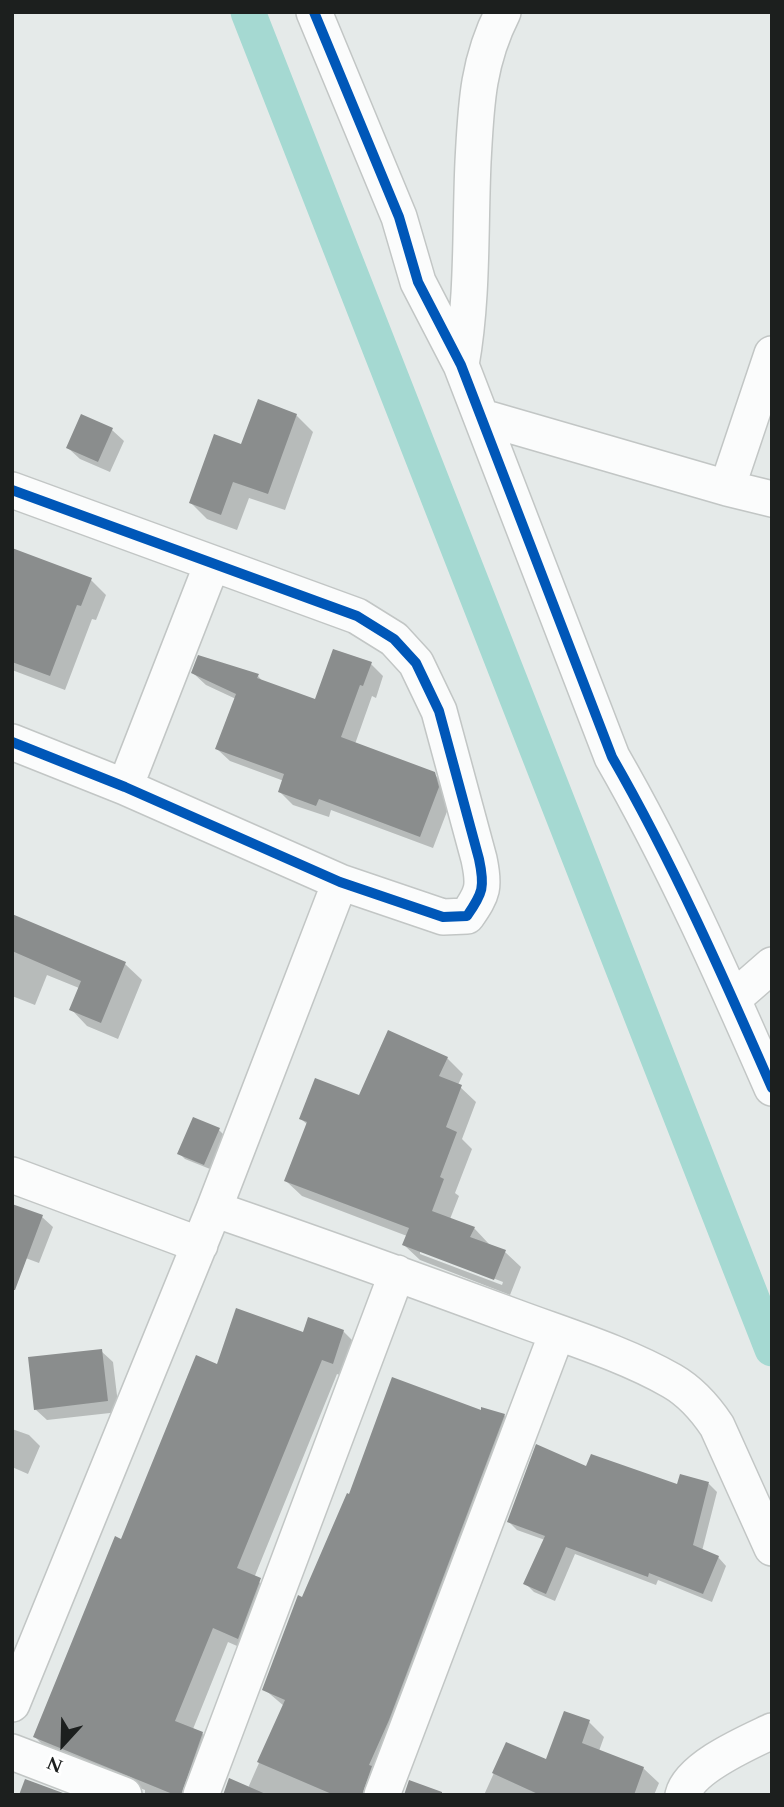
<!DOCTYPE html>
<html>
<head>
<meta charset="utf-8">
<style>
  body { margin:0 }
  #map { position:relative; width:784px; height:1807px; overflow:hidden; background:#e5eae9; font-family:Spectral,serif }
  canvas { display:block }
  .frame { position:absolute; inset:0; border:14px solid #1c1f1e; pointer-events:none }
  .north { position:absolute; left:28px; top:1709px; width:70px; height:70px; -webkit-text-stroke:5px #fff; paint-order:stroke; rotate:202deg; font-size:19px; font-weight:700; line-height:28px; text-align:center; color:#1c1f1e }
  .north::after { content:''; display:block; margin:auto; width:24px; height:32px; background:#1c1f1e; clip-path:polygon(50% 0,100% 100%,50% 72%,0 100%) }
</style>
</head>
<body>
<div id="map">
<canvas width="784" height="1807"></canvas>
<div class="frame"></div>
<div class="north">N</div>
</div>
<script>
const g = document.querySelector('canvas').getContext('2d');
g.lineJoin = 'round';
function fill(path, color) {
  g.fillStyle = color;
  g.fill(path, 'evenodd');
}
function strokePath(path, color, width, dash) {
  g.strokeStyle = color;
  g.lineWidth = width;
  g.lineCap = dash ? 'butt' : 'round';
  g.setLineDash(dash || []);
  g.stroke(path);
}
const shadow = new Path2D(`
  M 296,415 L 313,432 L 285,510 L 249,498 L 237,530 L 207,519 L 191,503 L 242,446 Z
  M 82,416 L 112,430 L 124,441 L 110,472 L 80,459 L 68,448 Z
  M 12,550 L 91,580 L 106,595 L 96,620 L 92,619 L 65,690 L 12,670 Z
  M 371,664 L 383,676 L 376,698 L 372,696 L 355,744 L 434,774 L 447,787 L 451,801 L 433,848 L 331,810 L 329,817 L 293,805 L 280,792 L 284,781 L 230,761 L 217,749 L 236,699 L 206,685 L 193,673 L 258,676 L 264,683 L 316,702 Z
  M 12,924 L 125,964 L 142,980 L 118,1039 L 87,1026 L 71,1009 L 79,988 L 47,975 L 35,1005 L 12,996 Z
  M 447,1058 L 463,1074 L 458,1085 L 476,1102 L 462,1139 L 472,1149 L 455,1193 L 459,1196 L 450,1219 L 474,1228 L 489,1244 L 505,1252 L 521,1267 L 510,1295 L 420,1260 L 404,1245 L 407,1236 L 302,1196 L 286,1181 L 308,1125 L 301,1119 L 360,1097 ZM 420,1250 L 503,1282 L 502,1285 L 420,1254 Z
  M 219,1130 L 224,1135 L 210,1169 L 185,1159 L 179,1153 Z
  M 42,1217 L 53,1227 L 39,1263 L 12,1253 Z
  M 343,1331 L 358,1346 L 348,1378 L 337,1374 L 254,1578 L 275,1595 L 253,1653 L 228,1642 L 193,1729 L 202,1733 L 217,1748 L 200,1795 L 145,1795 L 145,1790 L 50,1752 L 35,1737 L 122,1541 L 218,1366 L 304,1335 Z
  M 101,1351 L 113,1362 L 119,1412 L 47,1420 L 35,1409 Z
  M 482,1413 L 504,1415 L 519,1430 L 382,1795 L 224,1795 L 248,1788 L 284,1706 L 264,1689 L 303,1599 Z
  M 12,1429 L 29,1435 L 40,1446 L 28,1474 L 12,1467 Z
  M 587,1469 L 679,1486 L 709,1484 L 717,1492 L 702,1551 L 718,1557 L 726,1566 L 712,1602 L 658,1580 L 656,1585 L 575,1554 L 555,1601 L 534,1592 L 525,1583 L 545,1540 L 517,1530 L 509,1522 Z
  M 589,1722 L 604,1737 L 599,1751 L 643,1768 L 659,1783 L 654,1795 L 484,1795 L 507,1744 L 547,1761 Z`);
const canal = new Path2D(`
  M 248,12 L 772,1349`);
const building = new Path2D(`
  M 258,399 L 297,414 L 268,494 L 233,482 L 221,515 L 189,503 L 214,434 L 241,444 Z
  M 81,414 L 113,428 L 98,462 L 66,448 Z
  M 12,548 L 92,578 L 81,606 L 77,605 L 50,676 L 12,662 Z
  M 333,649 L 372,662 L 363,686 L 360,685 L 341,737 L 435,772 L 439,787 L 420,837 L 319,799 L 316,806 L 278,792 L 284,774 L 215,749 L 236,694 L 191,673 L 198,655 L 259,674 L 257,678 L 315,699 Z
  M 12,914 L 126,962 L 101,1023 L 69,1010 L 81,981 L 12,951 Z
  M 388,1030 L 448,1057 L 439,1076 L 462,1085 L 446,1127 L 457,1132 L 440,1177 L 444,1179 L 432,1211 L 475,1227 L 470,1237 L 506,1250 L 494,1280 L 402,1245 L 409,1228 L 284,1181 L 307,1122 L 299,1119 L 315,1078 L 359,1095 Z
  M 193,1117 L 220,1128 L 204,1165 L 177,1154 Z
  M 12,1204 L 43,1215 L 15,1290 L 12,1290 Z
  M 236,1308 L 303,1332 L 308,1317 L 344,1330 L 333,1364 L 322,1360 L 237,1568 L 261,1578 L 238,1639 L 213,1628 L 175,1721 L 203,1732 L 181,1795 L 175,1795 L 33,1737 L 115,1536 L 121,1539 L 196,1355 L 217,1364 Z
  M 102,1349 L 108,1401 L 34,1410 L 28,1357 Z
  M 392,1377 L 481,1410 L 481,1407 L 505,1414 L 389,1720 L 369,1765 L 372,1766 L 362,1795 L 334,1795 L 257,1762 L 285,1700 L 262,1690 L 298,1595 L 302,1597 L 347,1493 L 349,1494 Z
  M 536,1444 L 586,1466 L 591,1454 L 677,1484 L 680,1474 L 709,1482 L 693,1545 L 719,1556 L 703,1594 L 649,1573 L 648,1577 L 566,1547 L 546,1594 L 523,1584 L 545,1536 L 507,1522 Z
  M 564,1711 L 590,1720 L 582,1743 L 644,1767 L 634,1795 L 540,1795 L 492,1773 L 506,1742 L 546,1759 Z
  M 229,1778 L 268,1795 L 223,1795 Z
  M 25,1779 L 63,1793 L 62,1795 L 19,1795 Z
  M 409,1780 L 442,1792 L 442,1795 L 404,1795 Z`);
const minor = new Path2D(`
  M 314,12 L 399,217 L 418,282 L 461,365 L 612,757 C 673,863 723,976 772,1088
  M 461,365 C 473,298 470,230 473,162 C 476,107 477,63 503,12
  M 482,417 L 727,488 L 772,499
  M 727,488 L 772,354
  M 12,490 L 357,616 L 394,639 L 416,663 L 439,711 L 479,859 C 485,887 483,893 467,916 L 443,917 L 340,882 L 125,787 L 12,742
  M 125,787 L 212,564
  M 733,999 L 772,965
  M 12,1175 L 200,1245
  M 214,1209 C 315,1244 415,1280 515,1317 C 566,1336 625,1354 672,1381 C 691,1392 705,1408 717,1426 L 772,1548
  M 12,1704 L 214,1209 L 340,882
  M 12,1752 L 124,1795
  M 201,1795 L 397,1273
  M 382,1795 L 557,1333
  M 683,1795 C 690,1767 747,1743 772,1731`);
const cycleway = new Path2D(`
  M 314,12 L 399,217 L 418,282 L 461,365 L 612,757 C 673,863 723,976 772,1088
  M 12,490 L 357,616 L 394,639 L 416,663 L 439,711 L 479,859 C 485,887 483,893 467,916 L 443,917 L 340,882 L 125,787 L 12,742`);
fill(shadow, '#0003');
strokePath(canal, '#a5d9d2', 35);
fill(building, '#8a8d8d');
strokePath(minor, '#c2c6c5', 38);
strokePath(minor, '#fbfcfc', 35);
strokePath(cycleway, '#0057b8', 10);
</script>
</body>
</html>
